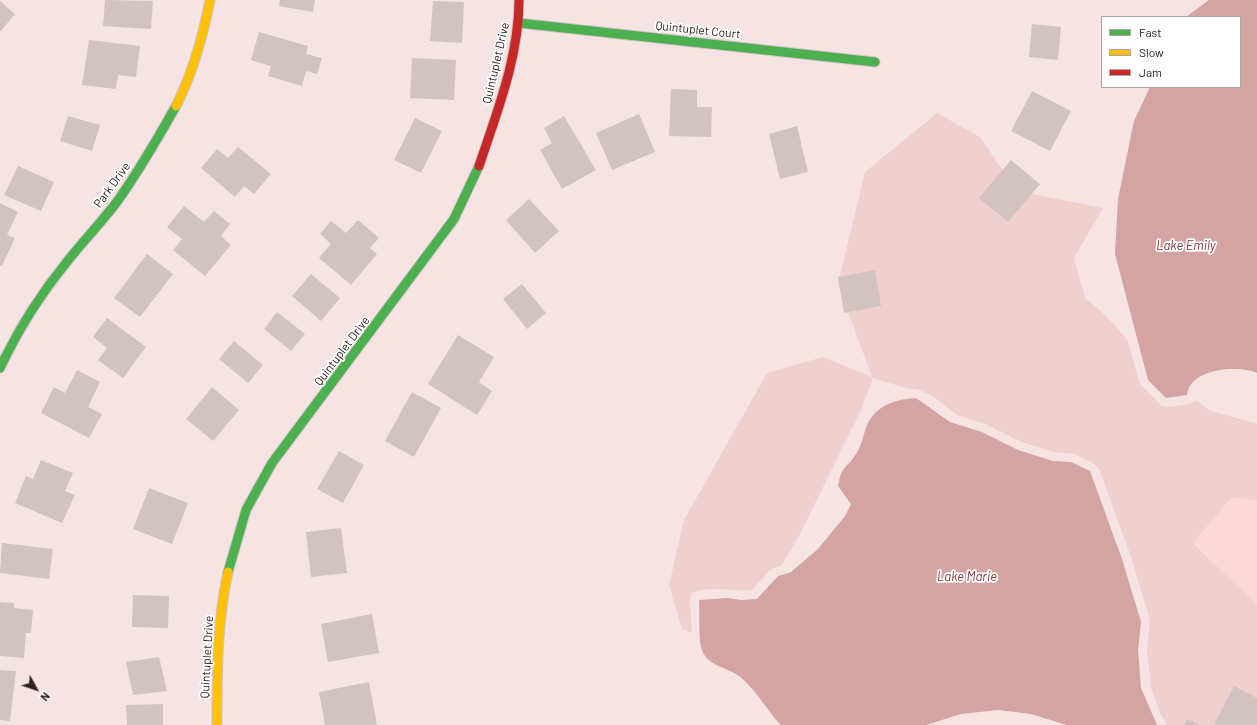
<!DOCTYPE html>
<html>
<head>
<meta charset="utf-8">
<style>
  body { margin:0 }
  #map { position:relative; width:1257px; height:725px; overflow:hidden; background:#f5e4e3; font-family:Barlow,sans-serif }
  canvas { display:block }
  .legend { position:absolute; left:1101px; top:16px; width:140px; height:72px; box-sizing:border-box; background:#fff; border:1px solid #aca6a6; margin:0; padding:5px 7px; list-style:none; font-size:12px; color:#2f2120 }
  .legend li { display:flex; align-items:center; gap:8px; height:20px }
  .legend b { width:20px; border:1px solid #aca6a6 }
  .north { position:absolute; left:16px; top:669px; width:40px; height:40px; -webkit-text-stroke:3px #fff; paint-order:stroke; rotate:130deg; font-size:11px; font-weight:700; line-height:16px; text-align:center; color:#2f2120 }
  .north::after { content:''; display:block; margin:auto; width:14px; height:18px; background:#2f2120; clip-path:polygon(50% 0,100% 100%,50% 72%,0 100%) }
</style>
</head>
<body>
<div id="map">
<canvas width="1257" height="725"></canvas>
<ul class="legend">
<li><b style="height:5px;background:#4caf50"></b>Fast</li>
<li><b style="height:5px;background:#ffc107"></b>Slow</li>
<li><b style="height:5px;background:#c62828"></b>Jam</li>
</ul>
<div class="north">N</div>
</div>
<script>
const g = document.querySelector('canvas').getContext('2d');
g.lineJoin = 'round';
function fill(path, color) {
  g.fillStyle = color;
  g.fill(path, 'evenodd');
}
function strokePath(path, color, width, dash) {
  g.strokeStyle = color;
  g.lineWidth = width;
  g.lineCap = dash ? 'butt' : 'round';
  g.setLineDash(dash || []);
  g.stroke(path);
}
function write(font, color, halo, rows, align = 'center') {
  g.font = font + ' Barlow,sans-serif';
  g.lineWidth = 3.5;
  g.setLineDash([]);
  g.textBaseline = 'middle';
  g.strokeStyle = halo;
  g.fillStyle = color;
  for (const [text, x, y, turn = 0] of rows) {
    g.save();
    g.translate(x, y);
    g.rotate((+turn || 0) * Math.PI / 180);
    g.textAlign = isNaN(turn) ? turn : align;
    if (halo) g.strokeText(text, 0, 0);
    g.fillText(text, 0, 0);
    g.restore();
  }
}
const built = new Path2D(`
  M 1232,497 L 1257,501 L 1257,605 L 1193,543 Z`);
const green = new Path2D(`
  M 937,113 L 980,137 L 1017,191 L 1103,208 L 1074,258 L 1085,298 L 1105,315 L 1127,339 L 1140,384 L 1162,406 L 1169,407 L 1190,404 L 1196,400 L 1209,410 L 1257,424 L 1257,501 L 1232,497 L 1193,543 L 1257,605 L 1257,725 L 1167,725 L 1160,713 L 1151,688 L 1147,651 L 1150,620 L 1131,557 L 1099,469 L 1093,463 L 1074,454 L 1054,452 L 1021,442 L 985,424 L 957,415 L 934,397 L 917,389 L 909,389 L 873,378 L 861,410 L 800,534 L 782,565 L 770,570 L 752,590 C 732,592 711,585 692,593 L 690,599 L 692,633 L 682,629 L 669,585 L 684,520 L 767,373 L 823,357 L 872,377 L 838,284 L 865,172 Z`);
const water = new Path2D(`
  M 1209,0 L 1257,0 L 1257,373 C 1238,365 1190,368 1187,395 L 1166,398 L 1148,380 L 1115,254 L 1118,199 L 1134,121 L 1150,87 L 1240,87 L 1240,17 L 1186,17 Z
  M 916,398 L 950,422 L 982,432 L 1018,450 L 1053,461 L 1071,462 L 1090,471 L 1122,559 L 1141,622 L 1138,650 L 1141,688 L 1157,725 L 1067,725 L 1031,714 L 998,710 L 961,714 L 926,725 L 781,725 C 766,710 757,690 739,676 C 727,667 707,666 702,650 C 698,639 700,612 699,600 L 727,598 L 741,600 L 757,599 L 778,576 L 791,572 L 818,549 L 845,516 L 851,504 L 838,486 C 842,464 846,470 856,454 C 862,445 863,435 867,425 C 876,405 896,399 916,398 Z`);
const building = new Path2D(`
  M 105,0 L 153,1 L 151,29 L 103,26 Z
  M 280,0 L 315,0 L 313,12 L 279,6 Z
  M 0,1 L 15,14 L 0,32 Z
  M 433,1 L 464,2 L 462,43 L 430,41 Z
  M 1032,24 L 1061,27 L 1058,60 L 1029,57 Z
  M 259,32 L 308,46 L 306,54 L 322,58 L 317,74 L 306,71 L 302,86 L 268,76 L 271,66 L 251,60 Z
  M 89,40 L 140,46 L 136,77 L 118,75 L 116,89 L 82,85 Z
  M 412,58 L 456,60 L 454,100 L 410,98 Z
  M 671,89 L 697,90 L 697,107 L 712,107 L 711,137 L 669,136 Z
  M 1032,91 L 1071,111 L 1050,151 L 1011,131 Z
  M 639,114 L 655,152 L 612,170 L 596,133 Z
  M 68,116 L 100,125 L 92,151 L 60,141 Z
  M 564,116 L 596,170 L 562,189 L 540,150 L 552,143 L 544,128 Z
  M 415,118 L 442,131 L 421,173 L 394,160 Z
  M 797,126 L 808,172 L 780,179 L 769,134 Z
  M 238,147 L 271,174 L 254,194 L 244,186 L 235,197 L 201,168 L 217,149 L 228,158 Z
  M 1011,160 L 1040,184 L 1008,222 L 979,198 Z
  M 18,166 L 54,182 L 41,211 L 4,195 Z
  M 529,199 L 559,231 L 535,253 L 506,220 Z
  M 0,203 L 18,212 L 7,235 L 15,238 L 2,266 L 0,265 Z
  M 184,206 L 204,222 L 214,211 L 230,224 L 221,236 L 231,245 L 205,276 L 173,250 L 182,239 L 167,227 Z
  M 358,220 L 379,238 L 370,248 L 377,254 L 351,285 L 319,258 L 331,244 L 320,234 L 331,221 L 346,233 Z
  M 147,254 L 173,274 L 140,317 L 114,298 Z
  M 875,270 L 881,306 L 844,313 L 838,277 Z
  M 311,274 L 340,298 L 321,321 L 292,296 Z
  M 522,284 L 546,313 L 527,329 L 503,299 Z
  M 277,312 L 305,334 L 291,351 L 264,329 Z
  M 107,318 L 146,347 L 123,378 L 98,360 L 107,348 L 93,337 Z
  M 458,335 L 494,357 L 479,382 L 492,391 L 477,415 L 428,384 Z
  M 234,341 L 263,365 L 248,383 L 219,359 Z
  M 77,370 L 100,382 L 88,407 L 102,414 L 89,438 L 41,413 L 54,387 L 65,393 Z
  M 212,387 L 239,410 L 213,441 L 186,419 Z
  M 412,392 L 441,408 L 414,457 L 385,441 Z
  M 339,451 L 364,465 L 343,503 L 317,489 Z
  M 41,460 L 73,473 L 65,491 L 75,495 L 62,523 L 15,503 L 26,476 L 33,479 Z
  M 149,488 L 188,503 L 172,544 L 133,529 Z
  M 341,528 L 347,573 L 311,577 L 306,532 Z
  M 2,543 L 53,549 L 49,579 L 0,573 Z
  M 133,595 L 169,596 L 168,628 L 132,627 Z
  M 0,602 L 14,603 L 14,608 L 33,610 L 31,633 L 26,633 L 24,658 L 0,656 Z
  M 372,614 L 379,653 L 328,662 L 321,624 Z
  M 159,657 L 167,691 L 133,695 L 126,662 Z
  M 0,670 L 16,671 L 10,721 L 0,720 Z
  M 369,682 L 377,725 L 325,725 L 319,692 Z
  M 1234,686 L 1257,698 L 1257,725 L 1214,725 Z
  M 163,704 L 163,725 L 127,725 L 126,705 Z
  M 1187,719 L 1200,725 L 1184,725 Z`);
const fast = new Path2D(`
  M 519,23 L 875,62
  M 0,368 C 18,330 40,295 66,263 C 83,241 103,221 119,199 C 140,169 158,138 176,106
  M 228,572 L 246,510 L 272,463 L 454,219 L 479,166`);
const slow = new Path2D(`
  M 176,106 C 193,73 203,36 210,0
  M 217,725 C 217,673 217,622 228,572`);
const jam = new Path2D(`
  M 479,166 C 497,112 519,57 519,0`);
const streetNames = [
  ["Quintuplet Court",698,30,6],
  ["Quintuplet Drive",496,63,-77],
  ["Park Drive",112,185,-54],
  ["Quintuplet Drive",342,351,-53],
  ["Quintuplet Drive",207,657,-87]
];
const waterNames = [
  ["Lake Emily",1186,246],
  ["Lake Marie",967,577]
];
fill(built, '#fad8d6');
fill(green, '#f0d0cf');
fill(water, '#d3a4a2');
fill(building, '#d2c3c2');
strokePath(fast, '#d1c2c1', 11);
strokePath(slow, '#d1c2c1', 11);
strokePath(jam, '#d1c2c1', 11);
strokePath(fast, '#4caf50', 9);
strokePath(slow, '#ffc107', 9);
strokePath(jam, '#c62828', 9);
write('12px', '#2f2120', '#fff', streetNames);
write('italic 13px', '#813536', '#fff', waterNames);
</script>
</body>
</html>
